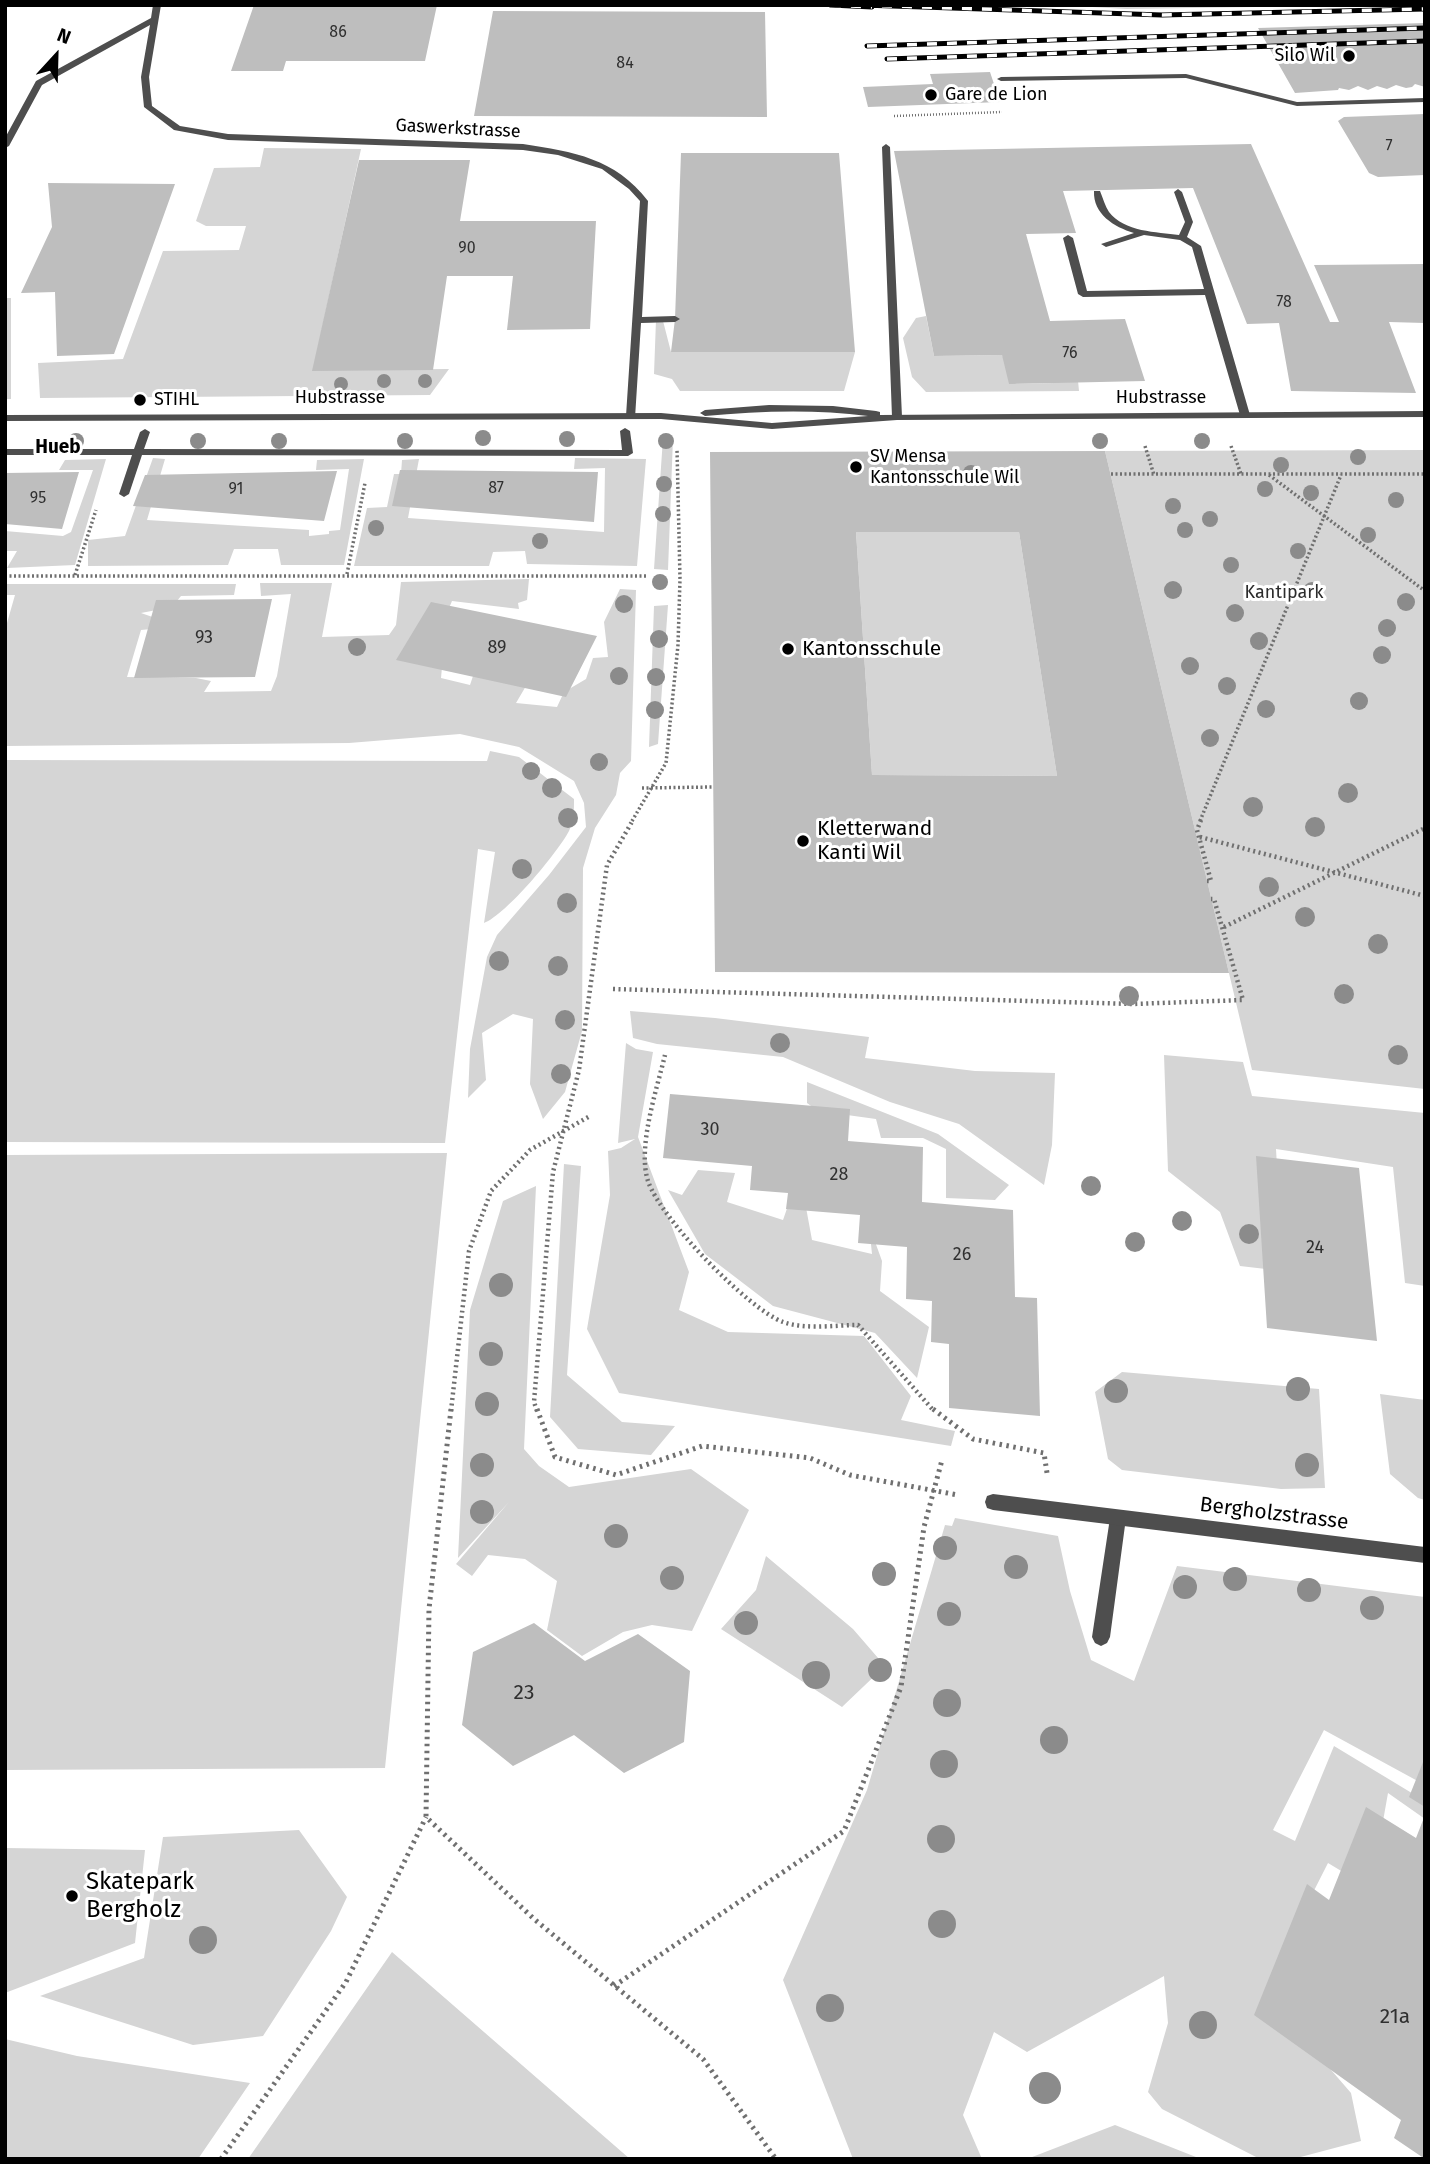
<!DOCTYPE html>
<html>
<head>
<meta charset="utf-8">
<style>
  body { margin:0 }
  #map { position:relative; width:1430px; height:2164px; overflow:hidden; background:#fff; font-family:"Fira Sans",sans-serif }
  canvas { display:block }
  .frame { position:absolute; inset:0; border:7px solid #000; pointer-events:none }
  .north { position:absolute; left:21px; top:21px; width:70px; height:70px; -webkit-text-stroke:5px #fff; paint-order:stroke; rotate:22deg; font-size:19px; font-weight:700; line-height:28px; text-align:center; color:#000 }
  .north::after { content:''; display:block; margin:auto; width:24px; height:32px; background:#000; clip-path:polygon(50% 0,100% 100%,50% 72%,0 100%) }
</style>
</head>
<body>
<div id="map">
<canvas width="1430" height="2164"></canvas>
<div class="frame"></div>
<div class="north">N</div>
</div>
<script>
const g = document.querySelector('canvas').getContext('2d');
g.lineJoin = 'round';
function fill(path, color) {
  g.fillStyle = color;
  g.fill(path, 'evenodd');
}
function strokePath(path, color, width, dash) {
  g.strokeStyle = color;
  g.lineWidth = width;
  g.lineCap = dash ? 'butt' : 'round';
  g.setLineDash(dash || []);
  g.stroke(path);
}
function write(font, color, halo, rows, align = 'center') {
  g.font = font + ' "Fira Sans",sans-serif';
  g.lineWidth = 6;
  g.setLineDash([]);
  g.textBaseline = 'middle';
  g.strokeStyle = halo;
  g.fillStyle = color;
  for (const [text, x, y, turn = 0] of rows) {
    g.save();
    g.translate(x, y);
    g.rotate((+turn || 0) * Math.PI / 180);
    g.textAlign = isNaN(turn) ? turn : align;
    if (halo) g.strokeText(text, 0, 0);
    g.fillText(text, 0, 0);
    g.restore();
  }
}
const green = new Path2D(`
  M 1058,5 L 1321,5 L 1322,6 L 1126,9 Z
  M 264,148 L 361,149 L 313,370 L 449,369 L 430,395 L 40,398 L 38,363 L 123,359 L 163,251 L 239,250 L 246,226 L 206,226 L 196,221 L 214,168 L 260,167 Z
  M 5,298 L 11,298 L 11,399 L 5,399 Z
  M 926,316 L 934,356 L 1002,355 L 1016,384 L 1054,383 L 1077,370 L 1079,391 L 926,392 L 912,377 L 903,338 L 916,318 Z
  M 662,317 L 671,352 L 855,352 L 844,391 L 680,391 L 672,379 L 654,374 L 656,320 Z
  M 663,438 L 673,438 L 668,570 L 654,569 Z
  M 1425,450 L 1425,1089 L 1252,1070 L 1105,451 Z
  M 153,458 L 165,459 L 147,520 L 309,530 L 309,536 L 329,534 L 329,531 L 340,530 L 349,469 L 316,470 L 317,460 L 364,459 L 344,565 L 281,565 L 278,549 L 234,549 L 228,565 L 88,566 L 88,540 L 125,536 Z
  M 575,458 L 646,459 L 637,566 L 527,564 L 525,551 L 493,552 L 489,566 L 354,566 L 367,508 L 387,507 L 394,474 L 401,474 L 402,460 L 419,459 L 408,518 L 604,532 L 605,468 L 574,469 Z
  M 106,459 L 75,565 L 7,568 L 17,551 L 5,551 L 5,531 L 63,536 L 71,532 L 93,470 L 59,470 L 65,460 Z
  M 856,532 L 1019,532 L 1057,776 L 872,775 Z
  M 529,579 L 527,600 L 518,603 L 519,609 L 452,601 L 447,613 L 441,678 L 470,685 L 473,676 L 526,686 L 516,703 L 557,707 L 564,692 L 586,679 L 593,658 L 608,657 L 604,622 L 620,589 L 636,590 L 631,761 L 620,773 L 616,795 L 595,828 L 583,868 L 582,1031 L 565,1092 L 543,1119 L 530,1084 L 533,1019 L 513,1014 L 482,1033 L 486,1080 L 468,1098 L 470,1049 L 487,957 L 497,935 L 549,875 L 586,827 L 584,803 L 574,781 L 519,747 L 460,734 L 349,743 L 5,746 L 5,630 L 15,595 L 5,595 L 5,584 L 236,584 L 234,595 L 181,596 L 172,607 L 141,613 L 164,621 L 161,628 L 141,630 L 127,677 L 196,678 L 211,681 L 204,692 L 271,691 L 277,676 L 291,594 L 261,596 L 260,583 L 332,583 L 322,637 L 389,635 L 396,625 L 401,582 Z
  M 668,605 L 658,744 L 649,747 L 654,606 Z
  M 490,751 L 519,757 L 574,799 C 574,810 574,820 569,831 C 558,852 506,915 484,923 L 495,852 L 478,849 L 445,1143 L 5,1142 L 5,760 L 487,761 Z
  M 630,1011 L 715,1018 L 869,1037 L 865,1058 L 975,1071 L 1055,1073 L 1052,1145 L 1044,1185 L 959,1124 L 890,1102 L 783,1057 L 657,1044 L 633,1038 Z
  M 626,1043 L 636,1049 L 653,1052 L 638,1137 L 689,1272 L 679,1310 L 728,1332 L 864,1336 L 911,1396 L 901,1420 L 955,1431 L 951,1446 L 619,1393 L 587,1329 L 610,1195 L 608,1151 L 621,1148 L 635,1139 L 618,1143 Z
  M 1164,1055 L 1243,1062 L 1252,1096 L 1425,1113 L 1425,1286 L 1405,1283 L 1393,1167 L 1276,1149 L 1283,1271 L 1240,1266 L 1220,1212 L 1168,1171 Z
  M 807,1082 L 938,1134 L 1009,1185 L 995,1200 L 946,1198 L 946,1149 L 923,1138 L 881,1138 L 876,1119 L 818,1111 L 807,1103 Z
  M 447,1153 L 385,1768 L 5,1770 L 5,1155 Z
  M 564,1164 L 581,1166 L 567,1375 L 622,1422 L 675,1426 L 651,1455 L 578,1449 L 550,1417 Z
  M 698,1170 L 735,1173 L 727,1202 L 783,1220 L 791,1197 L 805,1202 L 812,1240 L 872,1254 L 869,1225 L 882,1261 L 880,1291 L 929,1327 L 917,1378 L 875,1333 L 773,1306 L 705,1254 L 668,1190 L 682,1195 Z
  M 536,1186 L 524,1449 L 539,1466 L 569,1487 L 691,1469 L 749,1510 L 692,1631 L 652,1625 L 623,1632 L 582,1656 L 547,1630 L 557,1581 L 525,1559 L 488,1555 L 472,1576 L 456,1564 L 509,1502 L 458,1558 L 470,1310 L 503,1201 Z
  M 1122,1372 L 1319,1389 L 1325,1488 L 1281,1489 L 1122,1470 L 1108,1459 L 1095,1392 Z
  M 1380,1394 L 1425,1400 L 1425,1500 L 1418,1498 L 1390,1474 Z
  M 955,1518 L 1058,1536 L 1070,1591 L 1091,1660 L 1134,1681 L 1177,1566 L 1425,1597 L 1425,1785 L 1324,1730 L 1273,1830 L 1295,1841 L 1334,1746 L 1425,1801 L 1425,1819 L 1388,1793 L 1377,1855 L 1396,1904 L 1328,1863 L 1295,1928 L 1281,2012 L 1351,2093 L 1361,2141 L 1293,2159 L 1260,2159 L 1162,2109 L 1148,2092 L 1168,2023 L 1164,1976 L 1027,2052 L 994,2032 L 963,2115 L 982,2159 L 853,2159 L 783,1980 L 867,1790 L 945,1525 L 952,1526 Z
  M 766,1556 L 853,1629 L 885,1666 L 842,1707 L 721,1629 L 756,1590 Z
  M 299,1830 L 347,1897 L 331,1931 L 263,2036 L 193,2045 L 40,1996 L 144,1958 L 163,1837 Z
  M 5,1848 L 145,1850 L 135,1943 L 5,1993 Z
  M 392,1952 L 630,2159 L 248,2159 Z
  M 5,2039 L 77,2056 L 250,2083 L 198,2159 L 5,2159 Z
  M 1115,2125 L 1201,2159 L 1027,2159 Z`);
const building = new Path2D(`
  M 254,5 L 437,5 L 425,61 L 286,61 L 283,71 L 231,71 Z
  M 493,11 L 765,12 L 767,117 L 474,116 Z
  M 1425,23 L 1425,87 L 1415,84 L 1412,87 L 1406,88 L 1396,85 L 1387,89 L 1377,86 L 1368,90 L 1358,86 L 1349,90 L 1339,88 L 1338,90 L 1295,93 L 1258,28 Z
  M 990,72 L 1000,102 L 868,107 L 863,87 L 933,84 L 930,74 Z
  M 1425,114 L 1425,175 L 1378,177 L 1369,173 L 1338,121 L 1344,117 Z
  M 1251,144 L 1330,322 L 1339,322 L 1314,265 L 1425,264 L 1425,323 L 1389,322 L 1416,393 L 1291,391 L 1279,323 L 1247,324 L 1193,188 L 1063,191 L 1076,233 L 1026,234 L 1050,321 L 1125,319 L 1145,381 L 1009,384 L 1002,355 L 934,356 L 894,151 Z
  M 681,153 L 839,153 L 855,352 L 671,352 L 675,319 Z
  M 359,160 L 470,160 L 460,221 L 596,221 L 590,329 L 507,330 L 513,276 L 447,276 L 433,370 L 312,371 Z
  M 48,183 L 175,184 L 114,354 L 57,356 L 55,292 L 21,293 L 52,227 Z
  M 1105,451 L 1229,973 L 715,972 L 710,452 ZM 856,532 L 1019,532 L 1057,776 L 872,775 Z
  M 400,470 L 598,472 L 594,522 L 392,506 Z
  M 337,471 L 324,521 L 133,506 L 145,475 Z
  M 79,472 L 62,529 L 5,524 L 5,473 Z
  M 272,599 L 255,677 L 134,678 L 156,600 Z
  M 431,602 L 597,636 L 566,697 L 396,660 Z
  M 670,1094 L 850,1109 L 848,1141 L 923,1147 L 922,1202 L 1013,1210 L 1015,1297 L 1037,1298 L 1040,1416 L 949,1408 L 949,1344 L 931,1342 L 932,1301 L 906,1299 L 907,1247 L 858,1243 L 860,1215 L 786,1209 L 788,1193 L 750,1190 L 752,1166 L 663,1158 Z
  M 1256,1156 L 1359,1168 L 1377,1341 L 1267,1328 Z
  M 534,1623 L 585,1661 L 638,1634 L 690,1671 L 684,1742 L 624,1773 L 574,1735 L 513,1766 L 462,1725 L 473,1652 Z
  M 1425,1757 L 1425,1807 L 1409,1797 Z
  M 1366,1807 L 1416,1838 L 1425,1815 L 1425,2159 L 1394,2138 L 1401,2120 L 1254,2015 L 1307,1884 L 1329,1900 Z`);
const pathFar3 = new Path2D(`
  M 894,116 L 1002,112`);
const pathFar2 = new Path2D(`
  M 1145,446 L 1154,475
  M 1231,446 L 1241,474
  M 1111,474 L 1425,474
  M 1269,475 L 1425,591
  M 347,574 L 365,483
  M 75,575 L 96,510
  M 5,576 L 647,576
  M 642,788 L 713,787
  M 632,821 L 666,763 L 678,645 L 680,579 L 677,449
  M 1200,821 L 1341,475`);
const pathFar1 = new Path2D(`
  M 1201,820 L 1197,830 L 1211,881 L 1207,881
  M 1200,837 L 1425,896
  M 1224,927 L 1425,828
  M 613,989 L 1133,1004 L 1243,1000 L 1214,899 L 1211,899
  M 665,1055 C 657,1089 637,1147 648,1181 C 660,1218 748,1309 783,1322 C 806,1330 835,1325 858,1325 L 934,1411
  M 451,1411 L 469,1251 L 491,1191 L 530,1150 L 590,1116
  M 537,1411 L 534,1402 L 553,1172 L 579,1070 L 607,865 L 633,820`);
const path = new Path2D(`
  M 451,1409 L 429,1609 L 426,1817 L 534,1919 L 703,2059 L 776,2159
  M 537,1409 L 555,1457 L 616,1475 L 702,1446 L 810,1458 L 850,1475 L 958,1495
  M 933,1409 L 973,1439 L 1044,1453 L 1047,1473
  M 614,1986 L 844,1831 L 901,1687 L 924,1527 L 942,1460
  M 221,2159 L 346,1982 L 426,1817`);
const service = new Path2D(`
  M 153,5 L 161,5 L 149,77 L 152,106 L 180,126 L 228,134 L 523,144 C 574,152 615,158 648,201 L 642,317 L 675,316 L 680,319 L 675,322 L 641,323 L 635,418 L 626,416 L 640,201 L 629,189 L 602,169 L 558,155 L 523,150 L 228,140 L 174,130 L 144,107 L 141,77 L 150,25 L 42,85 L 9,146 L 5,148 L 5,138 L 36,81 L 151,18 Z
  M 1186,74 L 1297,102 L 1425,98 L 1425,102 L 1297,106 L 1186,78 L 1001,81 L 997,79 L 1001,77 Z
  M 886,144 L 890,147 L 902,417 L 897,420 L 892,417 L 882,147 Z
  M 1178,189 L 1182,192 L 1193,222 L 1187,237 L 1201,246 L 1250,415 L 1249,417 L 1240,415 L 1205,295 L 1083,297 L 1078,294 L 1063,238 L 1068,235 L 1073,238 L 1087,291 L 1204,289 L 1192,247 L 1180,240 L 1144,235 L 1106,247 L 1101,244 L 1134,233 C 1114,227 1093,214 1094,191 L 1100,191 C 1103,198 1105,206 1109,212 C 1124,232 1157,232 1179,235 L 1185,222 L 1174,192 Z
  M 625,428 L 630,431 L 633,453 L 628,456 L 142,455 L 129,494 L 124,497 L 119,494 L 132,455 L 5,455 L 5,449 L 134,449 L 140,432 L 145,429 L 150,432 L 144,449 L 622,450 L 620,431 Z
  M 1118,1510 L 1124,1512 L 1126,1518 L 1110,1637 L 1107,1643 L 1101,1646 L 1095,1643 L 1092,1637 L 1110,1518 L 1112,1512 Z`);
const minor = new Path2D(`
  M 993,1494 L 1425,1547 L 1425,1563 L 993,1510 L 987,1508 L 985,1502 L 987,1496 Z`);
const tertiary = new Path2D(`
  M 769,405 L 833,406 L 876,411 L 880,412 L 880,415 L 1425,411 L 1425,417 L 897,420 L 772,429 L 661,419 L 5,421 L 5,415 L 661,413 L 772,423 L 868,416 C 814,409 759,411 705,416 L 700,413 L 705,410 Z`);
const rail = new Path2D(`
  M 831,5 L 872,7
  M 862,5 L 1162,15 L 1425,9
  M 867,46 L 1425,28
  M 887,59 L 1425,41`);
const trees = [
  [384,381,7],
  [425,381,7],
  [341,384,7],
  [483,438,8],
  [567,439,8],
  [76,441,8],
  [198,441,8],
  [279,441,8],
  [405,441,8],
  [666,441,8],
  [1100,441,8],
  [1202,441,8],
  [1358,457,8],
  [1281,465,8],
  [971,473,8],
  [664,484,8],
  [1265,489,8],
  [1311,493,8],
  [1396,500,8],
  [1173,506,8],
  [663,514,8],
  [1210,519,8],
  [376,528,8],
  [1185,530,8],
  [1368,535,8],
  [540,541,8],
  [1298,551,8],
  [1231,565,8],
  [660,582,8],
  [1173,590,9],
  [1312,591,9],
  [1406,602,9],
  [624,604,9],
  [1235,613,9],
  [1387,628,9],
  [659,639,9],
  [1259,641,9],
  [357,647,9],
  [1382,655,9],
  [1190,666,9],
  [619,676,9],
  [656,677,9],
  [1227,686,9],
  [1359,701,9],
  [1266,709,9],
  [655,710,9],
  [1210,738,9],
  [599,762,9],
  [531,771,9],
  [552,788,10],
  [1348,793,10],
  [1253,807,10],
  [568,818,10],
  [1315,827,10],
  [522,869,10],
  [1269,887,10],
  [567,903,10],
  [1305,917,10],
  [1378,944,10],
  [499,961,10],
  [558,966,10],
  [1344,994,10],
  [1129,996,10],
  [565,1020,10],
  [780,1043,10],
  [1398,1055,10],
  [561,1074,10],
  [1091,1186,10],
  [1182,1221,10],
  [1249,1234,10],
  [1135,1242,10],
  [501,1285,12],
  [491,1354,12],
  [1298,1389,12],
  [1116,1391,12],
  [487,1404,12],
  [482,1465,12],
  [1307,1465,12],
  [482,1512,12],
  [616,1536,12],
  [945,1548,12],
  [1016,1567,12],
  [884,1574,12],
  [672,1578,12],
  [1235,1579,12],
  [1185,1587,12],
  [1309,1590,12],
  [1372,1608,12],
  [949,1614,12],
  [746,1623,12],
  [880,1670,12],
  [816,1675,14],
  [947,1703,14],
  [1054,1740,14],
  [944,1764,14],
  [941,1839,14],
  [942,1924,14],
  [203,1940,14],
  [830,2008,14],
  [1203,2025,14],
  [1045,2088,16]
];
const markers = [
  [1349,56,7,"#000"],
  [931,95,7,"#000"],
  [140,400,7,"#000"],
  [856,467,7,"#000"],
  [788,649,7,"#000"],
  [803,841,7,"#000"],
  [72,1896,7,"#000"]
];
const farNumbernames = [
  ["86",338,33],
  ["84",625,64],
  ["7",1389,147],
  ["90",467,249],
  ["78",1284,303],
  ["76",1070,354],
  ["87",496,489],
  ["91",236,490],
  ["95",38,499]
];
const farPoinames = [
  ["Silo Wil",1335,56,"right"],
  ["Gare de Lion",945,95],
  ["STIHL",154,400],
  ["SV Mensa",870,457],
  ["Kantonsschule Wil",870,478]
];
const farStreetnames = [
  ["Gaswerkstrasse",458,129,3],
  ["Hubstrasse",340,398],
  ["Hubstrasse",1161,398]
];
const farParknames = [
  ["Kantipark",1284,593]
];
const numberNames = [
  ["93",204,638],
  ["89",497,648],
  ["30",710,1130],
  ["28",839,1175],
  ["24",1315,1248],
  ["26",962,1255]
];
const farNeighbourhoodnames = [
  ["Hueb",58,448]
];
const poiNames = [
  ["Kantonsschule",802,649],
  ["Kletterwand",817,829],
  ["Kanti Wil",817,853]
];
const streetNames = [
  ["Bergholzstrasse",1274,1514,7]
];
const nearNumbernames = [
  ["23",524,1693],
  ["21a",1395,2017]
];
const nearPoinames = [
  ["Skatepark",86,1882],
  ["Bergholz",86,1910]
];
fill(green, '#d5d5d5');
fill(building, '#bebebe');
strokePath(pathFar3, '#707070', 2.5, [1, 2]);
strokePath(pathFar2, '#707070', 3.5, [2, 2.5]);
strokePath(pathFar1, '#707070', 4.5, [2, 3.5]);
strokePath(path, '#707070', 5, [2.5, 4.5]);
fill(service, '#4e4e4e');
fill(minor, '#4e4e4e');
fill(tertiary, '#4e4e4e');
strokePath(rail, '#000', 5);
strokePath(rail, '#fff', 3.5, [10]);
g.fillStyle = '#8b8b8b';
for (const [x, y, r] of trees) {
  g.beginPath();
  g.arc(x, y, r, 0, 2 * Math.PI);
  g.fill();
}
for (const [x, y, r, color] of markers) {
  const dot = new Path2D();
  dot.arc(x, y, r, 0, 2 * Math.PI);
  g.fillStyle = color;
  g.fill(dot);
  strokePath(dot, '#fff', 2.5);
}
write('16px', '#303030', null, farNumbernames);
write('18px', '#000', '#fff', farPoinames, 'left');
write('18px', '#000', '#fff', farStreetnames);
write('18px', '#2c2c2c', '#fff', farParknames);
write('18px', '#303030', null, numberNames);
write('bold 19px', '#000', '#fff', farNeighbourhoodnames);
write('21px', '#000', '#fff', poiNames, 'left');
write('21px', '#000', '#fff', streetNames);
write('21px', '#303030', null, nearNumbernames);
write('24px', '#000', '#fff', nearPoinames, 'left');
</script>
</body>
</html>
